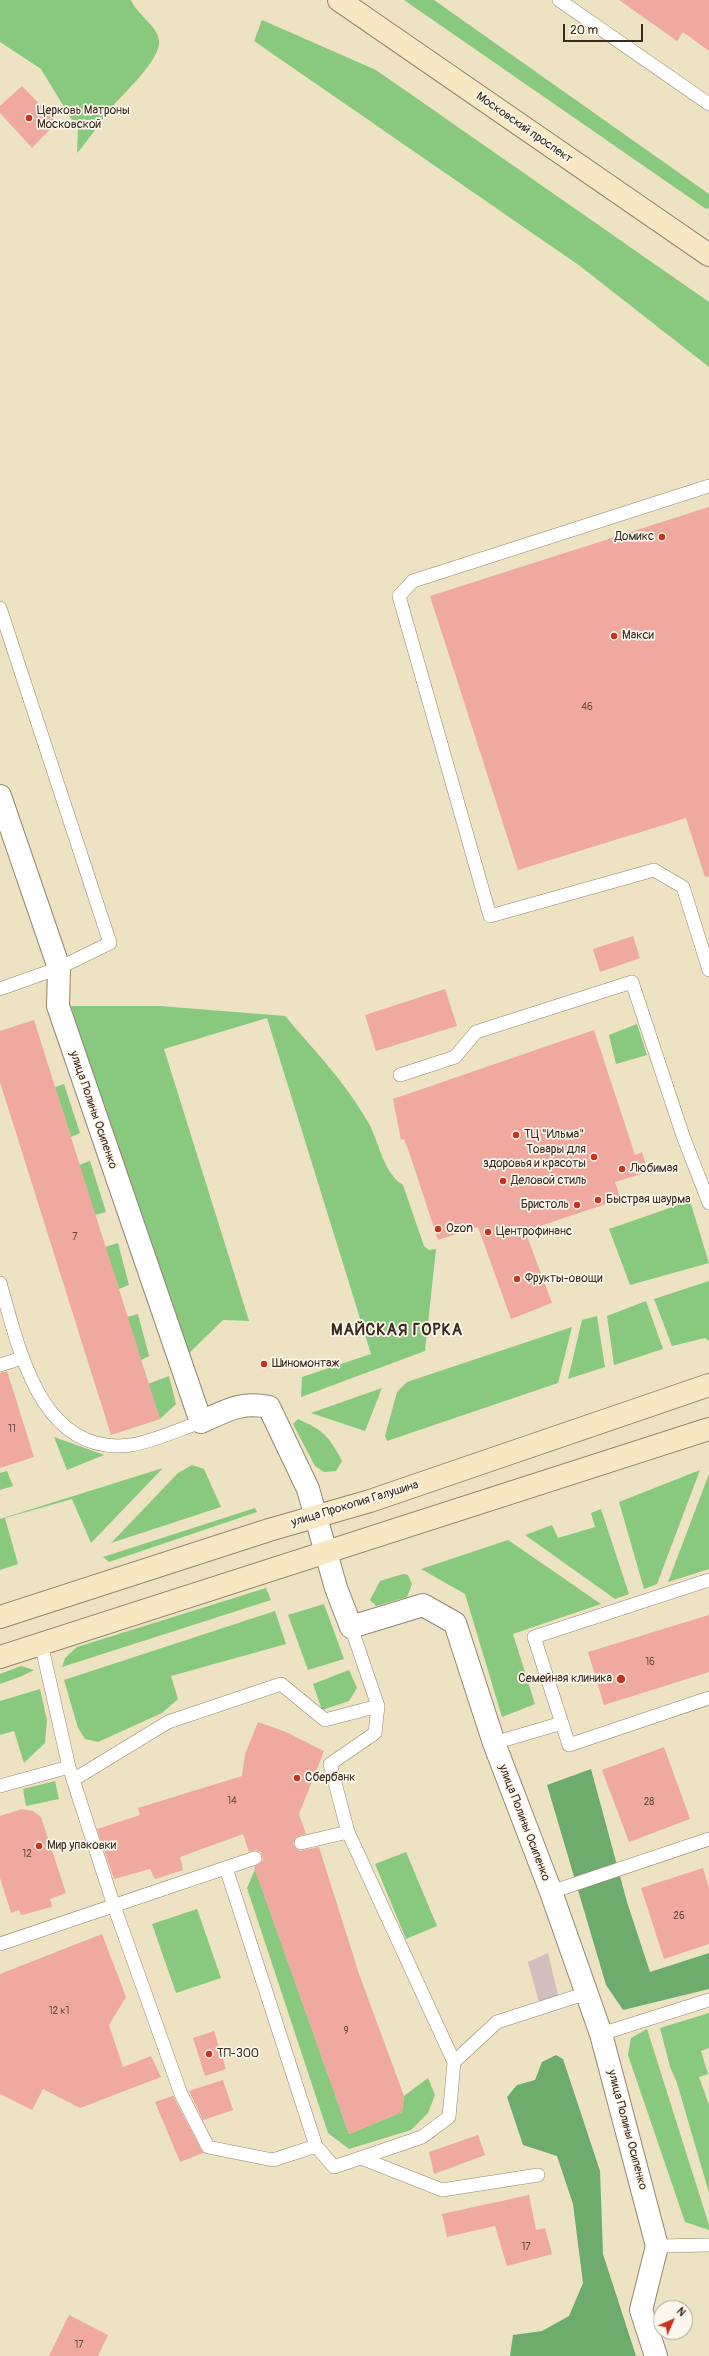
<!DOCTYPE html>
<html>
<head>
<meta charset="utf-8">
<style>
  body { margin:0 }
  #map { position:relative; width:709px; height:2356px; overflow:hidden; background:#ede2c2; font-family:Pangolin,sans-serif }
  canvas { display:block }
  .north { position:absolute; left:653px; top:2300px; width:40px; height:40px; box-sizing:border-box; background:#fbf7ec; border:1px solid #aea59a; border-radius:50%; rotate:45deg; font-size:11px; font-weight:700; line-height:16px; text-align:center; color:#3b2a1e }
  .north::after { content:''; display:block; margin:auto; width:14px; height:18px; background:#c8321e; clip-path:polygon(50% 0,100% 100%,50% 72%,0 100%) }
  .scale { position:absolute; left:563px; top:24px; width:80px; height:18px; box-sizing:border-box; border:2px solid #3b2a1e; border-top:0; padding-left:5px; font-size:12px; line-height:14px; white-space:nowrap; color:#3b2a1e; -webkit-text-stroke:3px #fbf7ec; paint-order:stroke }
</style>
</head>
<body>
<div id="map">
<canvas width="709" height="2356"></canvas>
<div class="north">N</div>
<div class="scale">20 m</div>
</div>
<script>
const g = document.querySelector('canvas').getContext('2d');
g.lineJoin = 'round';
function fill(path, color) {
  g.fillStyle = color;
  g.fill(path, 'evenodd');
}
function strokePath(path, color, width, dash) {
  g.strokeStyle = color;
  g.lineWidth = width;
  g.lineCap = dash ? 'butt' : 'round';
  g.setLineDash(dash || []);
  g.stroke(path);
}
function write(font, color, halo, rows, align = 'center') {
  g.font = font + ' Pangolin,sans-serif';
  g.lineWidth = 3.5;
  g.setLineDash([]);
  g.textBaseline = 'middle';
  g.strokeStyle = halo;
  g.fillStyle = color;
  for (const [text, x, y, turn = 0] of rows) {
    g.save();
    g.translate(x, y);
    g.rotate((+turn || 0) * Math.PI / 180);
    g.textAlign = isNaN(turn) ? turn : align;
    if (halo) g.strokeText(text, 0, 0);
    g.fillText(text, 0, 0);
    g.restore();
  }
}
const industrial = new Path2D(`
  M 548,1953 L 559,1999 L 540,2006 L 528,1962 Z`);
const green = new Path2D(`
  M 0,0 L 131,0 C 137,15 156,24 159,40 C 162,59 122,95 110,109 C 98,124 90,139 77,153 L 78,130 L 41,69 L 0,42 Z
  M 404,0 L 434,0 L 709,194 L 709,208 L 706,209 Z
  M 262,20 L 376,70 L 709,302 L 709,367 L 580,266 L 254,41 Z
  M 71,1006 L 160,1006 L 285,1016 C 314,1050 346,1083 368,1122 C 379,1141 383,1173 403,1185 L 424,1246 L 429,1250 L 436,1249 L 425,1351 L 301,1397 L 302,1377 L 371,1354 L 267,1018 L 164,1049 L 249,1321 L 223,1320 L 180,1362 Z
  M 637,1024 L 647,1055 L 616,1064 L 609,1035 Z
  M 64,1084 L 80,1133 L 71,1137 L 55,1087 Z
  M 90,1161 L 106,1212 L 95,1215 L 79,1165 Z
  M 690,1201 L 709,1263 L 630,1285 L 609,1229 Z
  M 118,1243 L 129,1285 L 119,1289 L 105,1247 Z
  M 709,1281 L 709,1341 L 705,1338 L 672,1346 L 654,1299 Z
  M 646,1301 L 663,1349 L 614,1365 L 607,1316 Z
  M 138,1314 L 149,1356 L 141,1360 L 127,1317 Z
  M 597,1316 L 605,1367 L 568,1379 L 582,1320 Z
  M 572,1327 L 558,1383 L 387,1441 L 385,1436 L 397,1392 L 407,1382 Z
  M 169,1376 L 176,1404 L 160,1419 L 148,1384 Z
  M 382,1388 L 365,1431 L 311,1413 Z
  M 298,1419 C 324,1431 328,1435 342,1461 L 336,1471 L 324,1472 L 315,1466 L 293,1424 Z
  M 54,1437 L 104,1455 L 67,1470 Z
  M 192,1465 L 204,1469 L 221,1507 L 111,1543 L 178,1473 Z
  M 163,1468 L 91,1543 L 72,1499 L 5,1518 L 18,1564 L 0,1570 L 0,1519 Z
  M 700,1470 L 657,1584 L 644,1589 L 619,1502 Z
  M 7,1471 L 13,1486 L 0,1490 L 0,1473 Z
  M 709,1474 L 709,1569 L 668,1582 Z
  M 255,1508 L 257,1512 L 109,1562 L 103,1557 Z
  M 601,1509 L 629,1594 L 615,1599 L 525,1535 L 552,1525 L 558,1538 L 595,1527 L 591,1513 Z
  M 508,1540 L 601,1604 L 513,1634 L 535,1704 L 502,1717 L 465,1594 L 421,1569 Z
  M 403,1574 L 408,1575 L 412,1584 L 407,1597 L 376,1606 L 370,1600 L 380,1581 Z
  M 266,1588 L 271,1600 L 62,1667 L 65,1658 L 77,1647 Z
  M 324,1604 L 344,1659 L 308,1670 L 288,1615 Z
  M 275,1611 L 286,1644 L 171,1676 L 178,1699 L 162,1713 L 98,1742 L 85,1739 L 78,1728 L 64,1680 Z
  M 21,1666 L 34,1670 L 22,1676 L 0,1684 L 0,1674 Z
  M 349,1670 L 357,1688 L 349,1701 L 322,1710 L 313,1684 Z
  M 40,1689 L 47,1720 L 45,1743 L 24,1763 L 14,1731 L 0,1735 L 0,1701 Z
  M 55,1781 L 59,1799 L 26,1806 L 23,1789 Z
  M 406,1852 L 437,1926 L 406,1939 L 375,1864 Z
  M 255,1869 L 349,2134 L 402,2112 L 404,2096 L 428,2078 L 435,2095 L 428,2113 L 411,2130 L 349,2149 L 328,2133 L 247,1888 Z
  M 197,1909 L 221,1978 L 176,1993 L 152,1924 Z
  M 709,2013 L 709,2048 L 701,2051 L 708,2074 L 699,2077 L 709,2105 L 709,2193 L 677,2083 L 670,2067 L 660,2028 Z
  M 647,2029 L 709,2225 L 709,2230 L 685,2222 L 628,2055 L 631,2038 Z`);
const forest = new Path2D(`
  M 591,1769 L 627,1902 L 650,1972 L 709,1953 L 709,1989 L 623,2010 L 606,1985 L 547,1785 Z
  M 556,2055 L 563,2059 L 600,2171 L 603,2254 L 636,2356 L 510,2356 L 513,2335 L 542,2331 L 569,2316 L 583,2283 L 573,2204 L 557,2156 L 523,2145 L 507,2097 L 517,2085 L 535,2080 L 542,2062 Z`);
const building = new Path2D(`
  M 619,0 L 709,0 L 709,51 L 683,32 L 677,41 Z
  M 22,86 L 57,122 L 32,148 L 0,113 L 0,106 Z
  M 709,507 L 709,876 L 705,877 L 686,818 L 518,870 L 430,596 Z
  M 633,936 L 640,958 L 600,972 L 593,949 Z
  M 445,989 L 457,1026 L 376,1051 L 365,1015 Z
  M 34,1020 L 160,1419 L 111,1435 L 0,1082 L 0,1031 Z
  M 594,1030 L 635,1155 L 642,1152 L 648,1172 L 615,1182 L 621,1199 L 525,1231 L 552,1303 L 511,1319 L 478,1227 L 438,1240 L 411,1158 L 404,1139 L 401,1140 L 393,1099 Z
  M 7,1371 L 34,1457 L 0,1468 L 0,1373 Z
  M 709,1615 L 709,1672 L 604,1705 L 588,1652 Z
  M 258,1722 L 286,1732 L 324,1751 L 299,1814 L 306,1834 L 296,1837 L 293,1844 L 299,1851 L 319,1847 L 359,1974 L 404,2096 L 402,2112 L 349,2134 L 254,1867 L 263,1860 L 261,1852 L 256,1850 L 249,1852 L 243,1834 L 180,1857 L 183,1870 L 155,1879 L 150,1869 L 114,1879 L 97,1829 L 140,1815 L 138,1808 L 242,1776 L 245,1754 Z
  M 664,1747 L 690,1819 L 629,1842 L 602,1770 Z
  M 22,1809 L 33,1811 L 41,1817 L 66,1893 L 50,1899 L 52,1907 L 21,1915 L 19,1910 L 11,1913 L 0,1878 L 0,1816 Z
  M 703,1868 L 709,1888 L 709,1944 L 664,1959 L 641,1888 Z
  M 102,1934 L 126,1997 L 109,2025 L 123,2067 L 151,2056 L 161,2077 L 80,2108 L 43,2089 L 32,2110 L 0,2094 L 0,1974 Z
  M 214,2031 L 226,2069 L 205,2076 L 193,2038 Z
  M 223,2080 L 233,2110 L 203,2120 L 189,2091 Z
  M 173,2096 L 203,2153 L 180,2162 L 155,2102 Z
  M 478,2135 L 485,2155 L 434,2174 L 429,2152 Z
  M 529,2195 L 536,2230 L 545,2228 L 552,2254 L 507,2266 L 495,2226 L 447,2237 L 442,2214 Z
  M 69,2315 L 108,2335 L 98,2356 L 49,2356 Z`);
const lane = new Path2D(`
  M 559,0 L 709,104
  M 709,486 L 413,581 L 399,596 L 490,916 L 654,870 L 683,887 L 709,970
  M 0,608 L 110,943 L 59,968 L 0,989
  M 400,1075 L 455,1057 L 476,1032 L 632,982 L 683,1136 L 709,1203
  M 0,1283 C 19,1348 40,1457 131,1445 C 152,1442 180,1429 201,1422
  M 0,1365 L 22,1358
  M 709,1580 L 534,1637 L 569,1745 L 709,1698
  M 41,1643 L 69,1767 L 114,1906 L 181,2094 L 208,2147 L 273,2160 L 316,2146
  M 494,1743 L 562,1723
  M 73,1780 L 168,1722 L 281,1684 L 325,1720 L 378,1706
  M 0,1786 L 69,1767
  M 301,1843 L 348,1832
  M 226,1868 L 316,2146 L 334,2167 L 422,2137 L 449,2117 L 454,2062 L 348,1832 L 330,1764 L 375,1733 L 378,1706 L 351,1627
  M 551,1892 L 709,1839
  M 0,1944 L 255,1858
  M 601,2034 L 709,2000
  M 454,2062 L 497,2022 L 587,1993
  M 361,2158 L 442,2190 L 538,2175
  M 657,2246 L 709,2245`);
const street = new Path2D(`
  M 0,796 L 59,968 L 58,1006 L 201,1422 C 226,1411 241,1401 269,1407 L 308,1489 L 336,1588 L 351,1627 L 423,1605 L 455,1623 L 494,1743 L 551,1892 L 601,2034 L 657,2246 L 641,2310 L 656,2356`);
const secondary = new Path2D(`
  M 339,0 L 709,255
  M 0,1617 L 269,1530 L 370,1501 L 709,1385
  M 0,1657 L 709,1429`);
const markers = [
  [29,118,4,"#c8321e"],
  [662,537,4,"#c8321e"],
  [614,636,4,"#c8321e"],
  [516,1135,4,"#c8321e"],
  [594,1157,4,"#c8321e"],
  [622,1169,4,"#c8321e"],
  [503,1181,4,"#c8321e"],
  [598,1200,4,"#c8321e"],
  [577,1205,4,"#c8321e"],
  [438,1229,4,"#c8321e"],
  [488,1232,4,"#c8321e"],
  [517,1279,4,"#c8321e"],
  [264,1364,4,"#c8321e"],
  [621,1679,5,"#c8321e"],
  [297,1778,4,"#c8321e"],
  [39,1846,4,"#c8321e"],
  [209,2054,4,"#c8321e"]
];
const numberNames = [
  ["46",587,707],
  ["7",75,1237],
  ["11",12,1429],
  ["16",650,1662],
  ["14",232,1801],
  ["28",649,1802],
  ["12",27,1854],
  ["26",679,1916],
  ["12 к1",59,2011],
  ["9",346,2031],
  ["17",526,2247],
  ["17",79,2345]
];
const poiNames = [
  ["Церковь Матроны",37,111],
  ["Московской",37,125],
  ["Домикс",654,537,"right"],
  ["Макси",622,636],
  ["ТЦ \"Ильма\"",524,1135],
  ["Товары для",586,1150,"right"],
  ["здоровья и красоты",586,1164,"right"],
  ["Любимая",630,1169],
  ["Деловой стиль",511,1181],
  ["Быстрая шаурма",606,1200],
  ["Бристоль",569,1205,"right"],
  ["Ozon",446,1229],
  ["Центрофинанс",496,1232],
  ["Фрукты-овощи",525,1279],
  ["Шиномонтаж",272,1364],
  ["Семейная клиника",612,1679,"right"],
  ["Сбербанк",305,1778],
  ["Мир упаковки",47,1846],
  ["ТП-300",217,2054]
];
const streetNames = [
  ["Московский проспект",524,128,35],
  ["улица Полины Осипенко",93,1110,71],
  ["улица Прокопия Галушина",355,1504,-17],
  ["улица Полины Осипенко",524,1823,69],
  ["улица Полины Осипенко",627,2130,75]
];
const districtNames = [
  ["МАЙСКАЯ ГОРКА",397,1331]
];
fill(industrial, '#d1bfbd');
fill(green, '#89c87f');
fill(forest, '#6eac6e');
fill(building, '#efa99f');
strokePath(lane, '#948670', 14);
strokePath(street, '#948670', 24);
strokePath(secondary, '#948670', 24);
strokePath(lane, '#fff', 13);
strokePath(street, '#fff', 22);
strokePath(secondary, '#f7e8c3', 22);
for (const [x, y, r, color] of markers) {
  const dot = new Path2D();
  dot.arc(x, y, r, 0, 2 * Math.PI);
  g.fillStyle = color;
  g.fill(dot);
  strokePath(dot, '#fbf7ec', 1.5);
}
write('10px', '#684a3e', null, numberNames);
write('12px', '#3b2a1e', '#fbf7ec', poiNames, 'left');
write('12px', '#3b2a1e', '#fbf7ec', streetNames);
g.letterSpacing = '1px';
write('bold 16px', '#3b2a1e', '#fbf7ec', districtNames);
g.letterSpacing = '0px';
</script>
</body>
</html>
